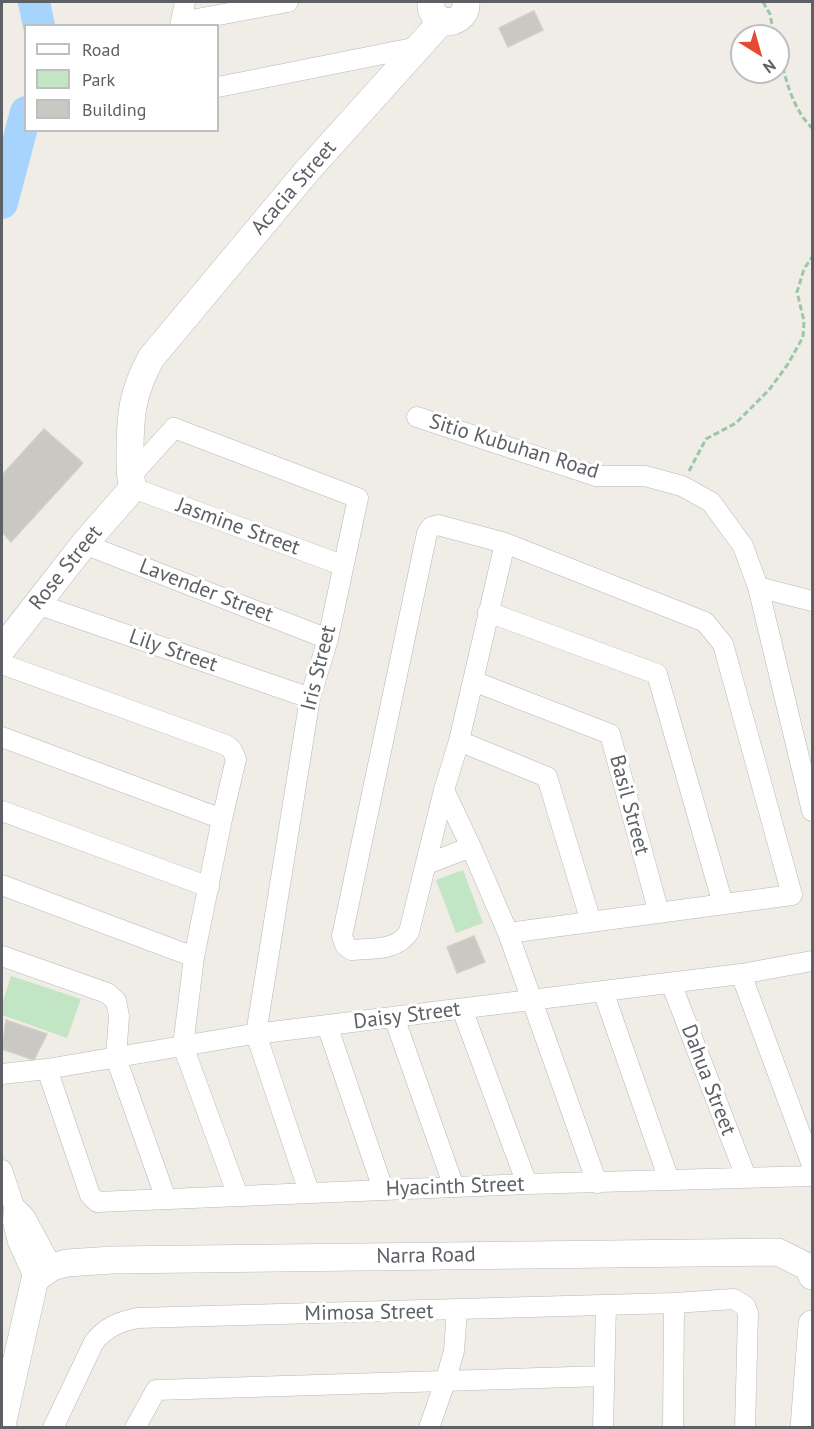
<!DOCTYPE html>
<html>
<head>
<meta charset="utf-8">
<style>
  body { margin:0 }
  #map { position:relative; width:814px; height:1429px; overflow:hidden; background:#efede5; font-family:"PT Sans",sans-serif }
  canvas { display:block }
  .frame { position:absolute; inset:0; border:3px solid #5d6065; pointer-events:none }
  .legend { position:absolute; left:24px; top:24px; width:195px; height:108px; box-sizing:border-box; background:#fff; border:2px solid #bebfc1; margin:0; padding:8px 10px; list-style:none; font-size:18px; color:#5d6065 }
  .legend li { display:flex; align-items:center; gap:12px; height:30px }
  .legend b { width:30px; border:2px solid #bebfc1 }
  .north { position:absolute; left:730px; top:24px; width:60px; height:60px; box-sizing:border-box; background:#fff; border:2px solid #bebfc1; border-radius:50%; rotate:143deg; font-size:16px; font-weight:700; line-height:24px; text-align:center; color:#5d6065 }
  .north::after { content:''; display:block; margin:auto; width:21px; height:27px; background:#e64934; clip-path:polygon(50% 0,100% 100%,50% 72%,0 100%) }
</style>
</head>
<body>
<div id="map">
<canvas width="814" height="1429"></canvas>
<div class="frame"></div>
<ul class="legend">
<li><b style="height:8px;background:#fff"></b>Road</li>
<li><b style="height:16px;background:#c2e6c4"></b>Park</li>
<li><b style="height:16px;background:#cac8c2"></b>Building</li>
</ul>
<div class="north">N</div>
</div>
<script>
const g = document.querySelector('canvas').getContext('2d');
g.lineJoin = 'round';
function fill(path, color) {
  g.fillStyle = color;
  g.fill(path, 'evenodd');
}
function strokePath(path, color, width, dash) {
  g.strokeStyle = color;
  g.lineWidth = width;
  g.lineCap = dash ? 'butt' : 'round';
  g.setLineDash(dash || []);
  g.stroke(path);
}
function write(font, color, halo, rows, align = 'center') {
  g.font = font + ' "PT Sans",sans-serif';
  g.lineWidth = 6;
  g.setLineDash([]);
  g.textBaseline = 'middle';
  g.strokeStyle = halo;
  g.fillStyle = color;
  for (const [text, x, y, turn = 0] of rows) {
    g.save();
    g.translate(x, y);
    g.rotate((+turn || 0) * Math.PI / 180);
    g.textAlign = isNaN(turn) ? turn : align;
    if (halo) g.strokeText(text, 0, 0);
    g.fillText(text, 0, 0);
    g.restore();
  }
}
const green = new Path2D(`
  M 463,870 L 483,923 L 456,933 L 436,880 Z
  M 11,976 L 81,999 L 67,1038 L 2,1015 L 2,1004 Z`);
const river = new Path2D(`
  M 34,2 L 39,26
  M 2,203 L 26,112`);
const building = new Path2D(`
  M 534,11 L 543,30 L 508,47 L 499,28 Z
  M 44,429 L 83,463 L 11,542 L 2,532 L 2,475 Z
  M 474,936 L 485,962 L 457,973 L 447,947 Z
  M 6,1020 L 47,1034 L 34,1060 L 2,1049 Z`);
const path = new Path2D(`
  M 763,2 L 770,14 L 774,36
  M 778,50 C 786,78 791,107 812,128
  M 689,471 L 706,439 L 736,423 L 769,390 L 788,364 L 803,337 L 804,321 L 797,292 L 804,269 L 812,257`);
const street = new Path2D(`
  M 181,22 L 288,2
  M 180,26 L 185,2
  M 218,87 L 418,47
  M 417,417 L 596,476 L 645,476 L 682,486 L 711,502 L 743,546 L 758,587 L 812,811
  M 130,477 L 174,428 L 358,498 L 328,639 L 310,698 L 256,1034 L 309,1192
  M 133,488 L 342,565
  M 84,544 L 328,639
  M 758,587 L 812,601
  M 37,604 L 310,698
  M 488,612 L 657,674 L 723,904
  M 2,664 L 226,745 L 232,750 L 236,759 L 222,819 L 2,737
  M 473,681 L 610,734 L 659,913
  M 459,741 L 547,777 L 591,922
  M 444,790 L 409,932 C 397,951 372,948 351,950 L 345,945 L 342,936 L 427,533 L 431,527 L 438,525 L 505,543
  M 2,811 L 209,887
  M 222,819 L 194,957 L 183,1046 L 238,1196
  M 427,864 L 471,847
  M 2,885 L 194,957
  M 508,933 L 792,895 L 723,644 L 705,622 L 505,543 L 459,741 L 444,790 L 471,847 L 508,933 L 597,1183
  M 2,956 L 107,993 L 116,1001 L 119,1016 L 116,1058 L 166,1199
  M 741,974 L 812,1165
  M 671,983 L 746,1177
  M 603,991 L 669,1180
  M 462,1009 L 527,1184
  M 394,1017 L 454,1187
  M 327,1025 L 383,1189
  M 47,1069 L 90,1195 L 97,1202 L 527,1184 L 812,1176
  M 2,1074 L 47,1069 L 247,1035 L 741,974 L 812,961
  M 2,1170 L 14,1206 L 13,1222 L 18,1242 L 35,1279
  M 14,1206 L 25,1217 L 52,1267
  M 53,1428 L 94,1342 C 106,1327 119,1322 137,1318 L 674,1303 L 734,1299 L 745,1306 L 748,1313 L 745,1428
  M 135,1428 L 156,1390 L 604,1376
  M 429,1428 L 446,1379 L 454,1351 L 457,1310
  M 603,1428 L 606,1305
  M 673,1428 L 674,1303`);
const secondary = new Path2D(`
  M 431,2 C 430,14 437,20 449,22 C 460,20 467,13 466,2
  M 2,649 L 84,544 L 133,488 C 129,475 130,463 130,450 C 130,414 133,391 151,358 L 307,171 L 442,21
  M 2,1425 L 35,1279 L 52,1267 L 67,1263 L 112,1260 L 778,1252 L 808,1267 L 812,1276
  M 804,1428 L 812,1324`);
const streetNames = [
  ["Acacia Street",294,188,-49],
  ["Sitio Kubuhan Road",514,447,17],
  ["Jasmine Street",238,527,20],
  ["Rose Street",66,568,-51],
  ["Lavender Street",206,591,21],
  ["Lily Street",173,651,19],
  ["Iris Street",319,668,-76],
  ["Basil Street",629,805,75],
  ["Daisy Street",407,1016,-7],
  ["Dahua Street",708,1080,69],
  ["Hyacinth Street",455,1187,-2],
  ["Narra Road",426,1256,-1],
  ["Mimosa Street",369,1313,-1]
];
fill(green, '#c2e6c4');
strokePath(river, '#a7d4fd', 32);
fill(building, '#cac8c2');
strokePath(building, '#d4cfc3', 1.5);
strokePath(street, '#b5b7bc', 21);
strokePath(secondary, '#b6b9bf', 28);
strokePath(path, '#9cc6a9', 3, [6, 3]);
strokePath(street, '#fff', 20);
strokePath(secondary, '#fff', 27);
write('21px', '#5d6065', '#fff', streetNames);
</script>
</body>
</html>
